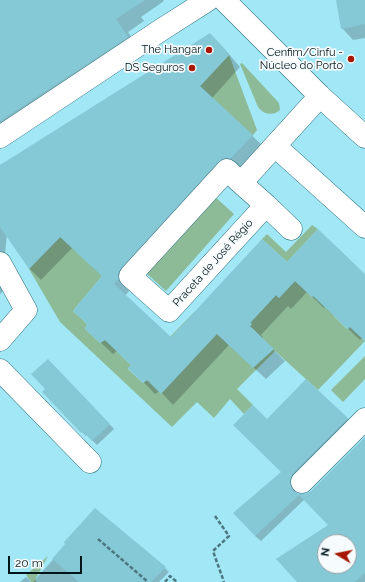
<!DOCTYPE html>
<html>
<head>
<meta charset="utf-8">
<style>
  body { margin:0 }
  #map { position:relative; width:365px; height:582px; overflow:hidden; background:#a2e7f5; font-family:Raleway,sans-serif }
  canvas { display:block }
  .north { position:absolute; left:317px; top:534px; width:40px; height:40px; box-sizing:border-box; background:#f6fcfd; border:1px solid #94a0a2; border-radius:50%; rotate:280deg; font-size:11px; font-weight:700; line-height:16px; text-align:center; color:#00151a }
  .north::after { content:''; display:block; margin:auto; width:14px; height:18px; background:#a71700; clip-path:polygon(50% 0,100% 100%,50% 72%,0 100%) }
  .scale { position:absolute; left:8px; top:556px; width:74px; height:18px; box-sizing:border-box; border:2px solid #00151a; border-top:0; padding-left:5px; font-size:12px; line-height:14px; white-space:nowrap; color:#00151a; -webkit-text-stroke:3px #f6fcfd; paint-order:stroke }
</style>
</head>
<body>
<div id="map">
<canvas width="365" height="582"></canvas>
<div class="north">N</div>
<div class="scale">20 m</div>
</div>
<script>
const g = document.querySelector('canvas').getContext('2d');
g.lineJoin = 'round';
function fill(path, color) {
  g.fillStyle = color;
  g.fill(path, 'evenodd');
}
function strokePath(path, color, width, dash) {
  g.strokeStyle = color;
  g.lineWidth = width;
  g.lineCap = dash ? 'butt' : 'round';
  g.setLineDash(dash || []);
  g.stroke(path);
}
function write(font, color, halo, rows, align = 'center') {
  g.font = font + ' Raleway,sans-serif';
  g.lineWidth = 3.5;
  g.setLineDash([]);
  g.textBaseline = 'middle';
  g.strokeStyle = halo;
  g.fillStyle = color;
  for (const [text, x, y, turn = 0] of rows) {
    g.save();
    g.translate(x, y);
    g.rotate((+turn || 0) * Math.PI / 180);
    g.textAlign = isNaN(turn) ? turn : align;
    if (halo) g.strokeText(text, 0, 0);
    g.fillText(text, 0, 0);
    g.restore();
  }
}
const green = new Path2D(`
  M 229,55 L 257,130 L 253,135 L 90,237 L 76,252 L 102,276 L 73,311 L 87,324 L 85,329 L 100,343 L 105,340 L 131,365 L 128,369 L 143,383 L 147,380 L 170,337 L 194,312 L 231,347 L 252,324 L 250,323 L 276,295 L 279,298 L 295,281 L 312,297 L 315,293 L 335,312 L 333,315 L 347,329 L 350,327 L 365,341 L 318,390 L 275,351 L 237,389 L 253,405 L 244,414 L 230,399 L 214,418 L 197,402 L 172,427 L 60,322 L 29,269 L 65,232 Z
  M 242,63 L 279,103 L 280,110 C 273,116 264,115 258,107 L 240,64 Z
  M 213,195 L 234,214 L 166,291 L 145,272 Z
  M 312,225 L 318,229 L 287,262 L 262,239 L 267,234 L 286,252 Z
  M 365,356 L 365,379 L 343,402 L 331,390 Z
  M 48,556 L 35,580 L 37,582 L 31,582 L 26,575 Z`);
const shadow = new Path2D(`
  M 0,0 L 163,0 L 164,1 L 141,17 L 144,21 L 128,32 L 140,50 L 0,141 Z
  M 337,0 L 365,0 L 365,38 L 353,40 L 342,28 Z
  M 210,34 L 222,46 L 240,67 L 212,98 L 264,147 L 129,285 L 129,291 L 125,296 L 171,338 L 287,263 L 365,275 L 365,340 L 362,338 L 360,340 L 325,307 L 324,308 L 307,292 L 291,309 L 288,306 L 261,335 L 263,337 L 261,338 L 285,361 L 266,379 L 229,345 L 173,405 L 160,391 L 155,394 L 130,368 L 132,365 L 117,351 L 113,354 L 98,340 L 103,277 L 72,248 L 41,280 L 30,269 L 7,234 L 4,265 L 0,271 L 0,166 Z
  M 0,280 L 2,285 L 2,292 L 0,294 Z
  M 48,360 L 114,429 L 97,445 L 87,435 L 86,436 L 43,392 L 46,389 Z
  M 306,381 L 353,424 L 295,484 L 295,491 L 296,494 L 299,495 L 306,495 L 311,492 L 365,438 L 365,582 L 299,582 L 329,526 L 305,499 L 261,541 L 255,536 L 282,473 L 267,421 ZM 325,542 L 349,542 L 349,566 L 325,566 Z
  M 67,544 L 165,568 L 169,572 L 159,582 L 33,582 Z
  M 26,577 L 31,582 L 20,582 Z`);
const building = new Path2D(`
  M 0,0 L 145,0 L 116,19 L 128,37 L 0,121 Z
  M 336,0 L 365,0 L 365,24 L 341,29 Z
  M 210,33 L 229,55 L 200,86 L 253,135 L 231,158 L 224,158 L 218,162 L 121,268 L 118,273 L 118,279 L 114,284 L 171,337 L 262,239 L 287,262 L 318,229 L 365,274 L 365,341 L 350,327 L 348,329 L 313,296 L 312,297 L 295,281 L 279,298 L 276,295 L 250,323 L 252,324 L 250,326 L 274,349 L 253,368 L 217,334 L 161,394 L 147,380 L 143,383 L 128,368 L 131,365 L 105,340 L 100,343 L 85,329 L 87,324 L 73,311 L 102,276 L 60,237 L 29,269 L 0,227 L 0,165 Z
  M 48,359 L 110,424 L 92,441 L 83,431 L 81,433 L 42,392 L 45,389 L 31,374 Z
  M 306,379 L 348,418 L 293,473 L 290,479 L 290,485 L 293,491 L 299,494 L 305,494 L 311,491 L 365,437 L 365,573 L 355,582 L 297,582 L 276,559 L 328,525 L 299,495 L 255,536 L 233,513 L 281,472 L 233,425 L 253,405 L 267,419 ZM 325,542 L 349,542 L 349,566 L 325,566 Z
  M 95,508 L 166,567 L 151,582 L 79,582 L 52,559 L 65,544 L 64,542 Z`);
const path = new Path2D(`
  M 215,516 L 229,536 L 213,551 L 224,582
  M 98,539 L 148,582
  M 165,582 L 170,576 L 177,582`);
const minor = new Path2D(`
  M 0,137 L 161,30 L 208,0
  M 275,146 L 365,227
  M 241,183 L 266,205 L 169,311 L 130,276 L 227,170 L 241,183 L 320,96
  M 266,205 L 291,229
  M 0,263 L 26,310 L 0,340
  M 0,370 L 90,462
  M 302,482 L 365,419`);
const major = new Path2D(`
  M 224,0 L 320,96 L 365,137`);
const markers = [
  [209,50,4,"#a71700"],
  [351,59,4,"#a71700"],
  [192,68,4,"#a71700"]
];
const poiNames = [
  ["The Hangar",201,50],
  ["Cenfim/Cinfu -",343,53],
  ["Núcleo do Porto",343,66],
  ["DS Seguros",184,68]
];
const streetNames = [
  ["Praceta de José Régio",213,263,-48]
];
fill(green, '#8dbb98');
fill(shadow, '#0003');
fill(building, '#85c9d7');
strokePath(minor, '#256c79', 23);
strokePath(major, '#256c79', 23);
strokePath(path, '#4b7780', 2.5, [4, 2]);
strokePath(minor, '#fff', 22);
strokePath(major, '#fff', 22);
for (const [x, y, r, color] of markers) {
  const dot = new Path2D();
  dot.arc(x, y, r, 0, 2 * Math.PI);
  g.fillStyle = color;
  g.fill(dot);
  strokePath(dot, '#f6fcfd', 1.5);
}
write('11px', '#00151a', '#f6fcfd', poiNames, 'right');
write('11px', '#00151a', '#f6fcfd', streetNames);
</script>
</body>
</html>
